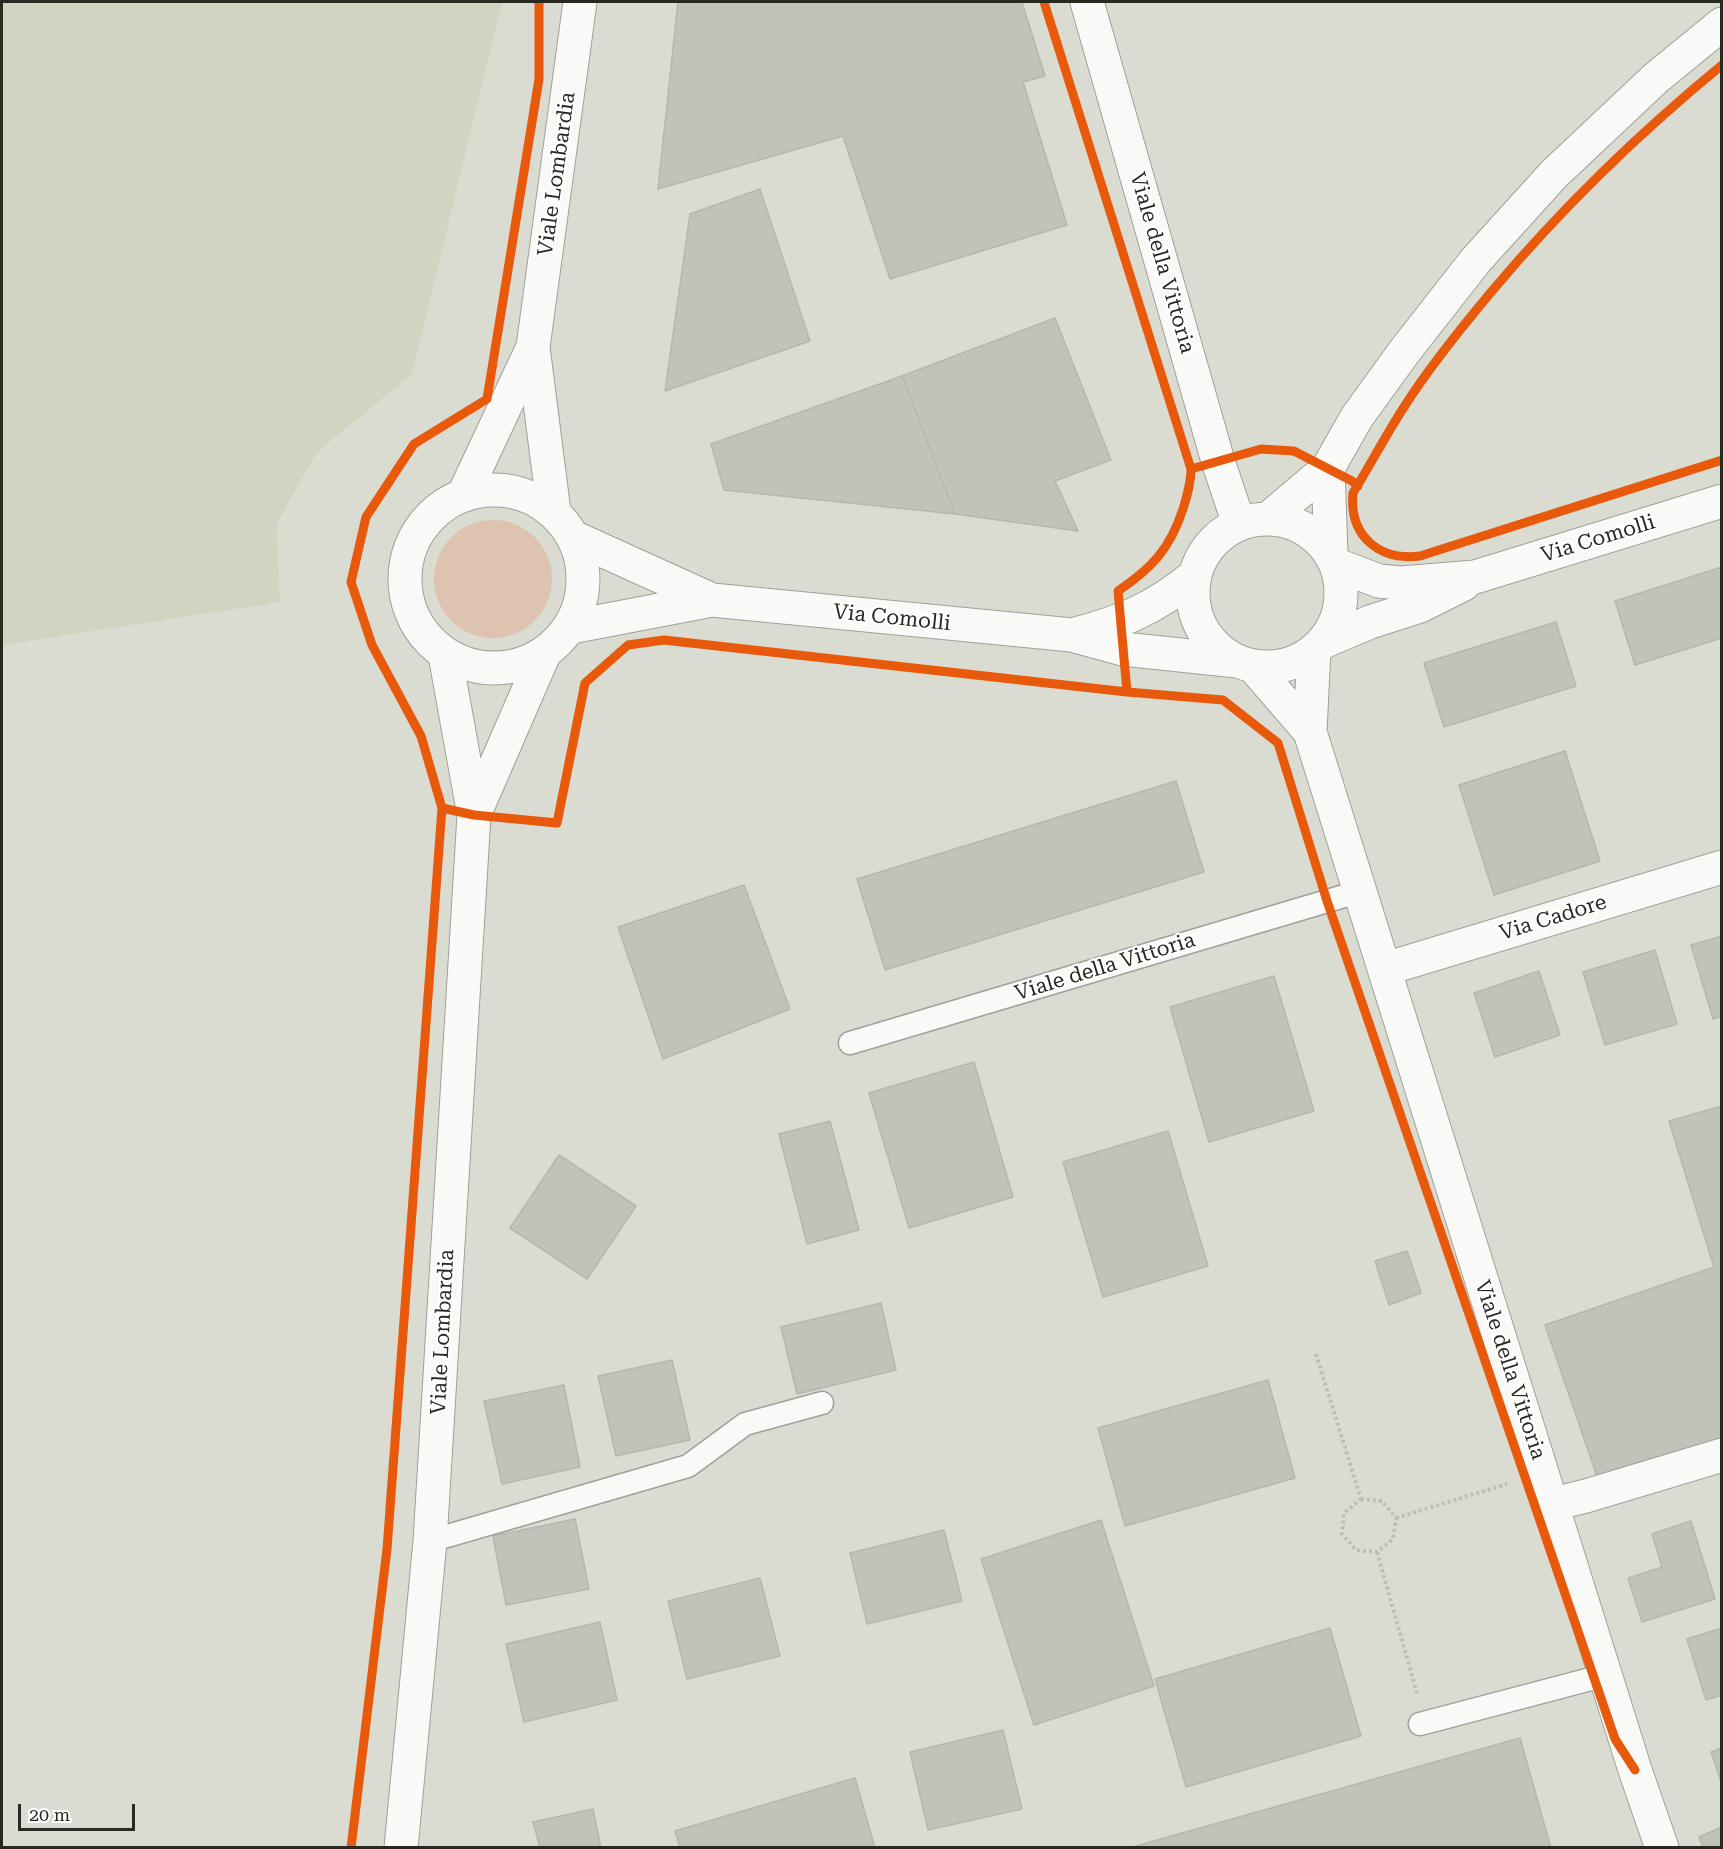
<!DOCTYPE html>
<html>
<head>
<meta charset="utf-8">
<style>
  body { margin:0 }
  #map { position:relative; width:1723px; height:1849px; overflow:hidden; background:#dadcd1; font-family:"Roboto Serif",serif }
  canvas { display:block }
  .frame { position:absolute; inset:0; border:3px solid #282a22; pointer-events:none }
  .scale { position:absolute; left:18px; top:1804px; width:117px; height:27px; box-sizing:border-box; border:3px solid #282a22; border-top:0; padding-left:8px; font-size:18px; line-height:21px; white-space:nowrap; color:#282a22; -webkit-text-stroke:4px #fff; paint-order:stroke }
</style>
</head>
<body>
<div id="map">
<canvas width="1723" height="1849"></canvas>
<div class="frame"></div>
<div class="scale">20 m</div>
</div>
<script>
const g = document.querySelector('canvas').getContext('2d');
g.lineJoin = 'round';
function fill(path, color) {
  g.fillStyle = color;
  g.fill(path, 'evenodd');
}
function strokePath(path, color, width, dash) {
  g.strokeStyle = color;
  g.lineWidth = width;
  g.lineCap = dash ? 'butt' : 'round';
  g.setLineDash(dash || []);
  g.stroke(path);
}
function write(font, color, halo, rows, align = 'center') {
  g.font = font + ' "Roboto Serif",serif';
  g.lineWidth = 4.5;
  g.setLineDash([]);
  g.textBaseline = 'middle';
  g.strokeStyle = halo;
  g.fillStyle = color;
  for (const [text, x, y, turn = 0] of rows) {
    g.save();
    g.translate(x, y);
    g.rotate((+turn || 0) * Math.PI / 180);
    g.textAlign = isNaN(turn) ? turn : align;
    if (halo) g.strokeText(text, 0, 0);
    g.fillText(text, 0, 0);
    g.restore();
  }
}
const built = new Path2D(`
  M 2,2 L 502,2 L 412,374 L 317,452 L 276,525 L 280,602 L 2,645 Z`);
const green = new Path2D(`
  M434 579a59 59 0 1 1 118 0a59 59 0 1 1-118 0Z`);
const building = new Path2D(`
  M 678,2 L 1022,2 L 1045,76 L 1023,82 L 1067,225 L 890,279 L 843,136 L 658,189 Z
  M 760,189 L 810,341 L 665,391 L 690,214 Z
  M 1055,318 L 1111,460 L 1055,481 L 1078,531 L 955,514 L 902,376 Z
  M 902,376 L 955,514 L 724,490 L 711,444 Z
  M 1722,567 L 1722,638 L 1635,665 L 1615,601 Z
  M 1556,622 L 1576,686 L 1444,727 L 1424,663 Z
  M 1565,751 L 1600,861 L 1494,895 L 1459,785 Z
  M 1176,781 L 1204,872 L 885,970 L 857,879 Z
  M 744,885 L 790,1009 L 663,1059 L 618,927 Z
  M 1722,936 L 1722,1016 L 1713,1019 L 1691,945 Z
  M 1655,950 L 1677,1024 L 1605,1045 L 1583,972 Z
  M 1539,971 L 1560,1035 L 1495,1057 L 1474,993 Z
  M 1274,976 L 1314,1111 L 1209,1142 L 1170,1007 Z
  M 974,1062 L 1013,1197 L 909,1228 L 869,1093 Z
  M 1722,1106 L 1722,1450 L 1600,1485 L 1545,1325 L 1714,1267 L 1669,1121 Z
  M 830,1121 L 859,1230 L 807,1244 L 779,1134 Z
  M 1168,1131 L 1208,1266 L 1103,1297 L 1063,1162 Z
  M 559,1155 L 636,1206 L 587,1279 L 510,1228 Z
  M 1407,1251 L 1421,1293 L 1389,1305 L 1375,1261 Z
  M 881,1303 L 896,1370 L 797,1394 L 781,1327 Z
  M 672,1360 L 690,1440 L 616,1456 L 598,1376 Z
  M 1268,1380 L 1295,1478 L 1125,1526 L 1098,1428 Z
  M 564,1385 L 580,1467 L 502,1484 L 484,1401 Z
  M 575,1519 L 589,1589 L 506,1605 L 493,1536 Z
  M 1101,1520 L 1154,1686 L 1034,1725 L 981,1559 Z
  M 1691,1521 L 1715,1599 L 1642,1622 L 1628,1578 L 1662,1567 L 1652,1534 Z
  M 944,1530 L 962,1601 L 867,1624 L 850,1553 Z
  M 760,1578 L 780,1656 L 687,1679 L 668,1601 Z
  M 600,1622 L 617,1700 L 524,1722 L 506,1644 Z
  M 1330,1628 L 1361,1736 L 1186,1787 L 1155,1679 Z
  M 1722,1628 L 1722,1695 L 1706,1700 L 1687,1639 Z
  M 1003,1730 L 1022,1809 L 928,1830 L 910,1752 Z
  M 1520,1738 L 1551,1848 L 1129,1848 Z
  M 1722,1748 L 1722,1784 L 1711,1752 Z
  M 855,1778 L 875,1848 L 680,1848 L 675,1831 Z
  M 593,1809 L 601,1848 L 540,1848 L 533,1822 Z
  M 1722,1827 L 1722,1848 L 1703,1848 L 1699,1837 Z`);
const path = new Path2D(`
  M 1316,1354 L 1361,1499
  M 1361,1499 L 1382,1501 L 1396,1518 L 1393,1539 L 1377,1552 L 1356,1550 L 1342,1534 L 1344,1513 Z
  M 1396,1518 L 1507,1484
  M 1377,1552 L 1417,1693`);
const lane = new Path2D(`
  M 850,1043 L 1361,891
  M 430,1541 L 688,1466 L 745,1424 L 822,1403
  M 1420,1724 L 1606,1675`);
const street = new Path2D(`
  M 1087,2 L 1218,461 L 1239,524
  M 1269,518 L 1328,468
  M1193 593a74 74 0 1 1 148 0a74 74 0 1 1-148 0Z
  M 573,537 L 712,600
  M 1331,555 L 1328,468 L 1357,417 L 1404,352 L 1476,260 L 1554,174 L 1656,78 L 1722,24
  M 1337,565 L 1379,581 L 1401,583 L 1475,577 L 1722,501
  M 571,627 L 712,600 L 1072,635 L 1123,649 L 1237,661
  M 1072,635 C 1122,622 1154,609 1194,576
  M 1323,642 L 1370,622 L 1420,606 L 1464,584
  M 1314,650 L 1310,732 L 1635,1770 L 1662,1848
  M 1253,666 L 1310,732
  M 1385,969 L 1722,867
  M 1553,1504 L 1586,1496 L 1722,1455`);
const secondary = new Path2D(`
  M405 579a89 89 0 1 1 178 0a89 89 0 1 1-178 0Z
  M 464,494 L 533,347
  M 554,512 L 533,347 L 580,2
  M 474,815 L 544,654
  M 401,1848 L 430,1541 L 474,815 L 445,655`);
const cycleway = new Path2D(`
  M 1044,2 L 1191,469 C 1191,483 1187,496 1183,509 C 1170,549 1152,568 1118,591 L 1127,692
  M 1722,65 C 1638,134 1561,209 1492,291 C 1461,328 1430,366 1404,407 C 1386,435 1370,465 1353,493 C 1349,536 1379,561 1420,556 L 1722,460
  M 1191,469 L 1261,449 L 1294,451 L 1352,481 L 1358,486
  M 442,808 L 474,815 L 557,823 L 585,683 L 628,645 L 664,640 L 1127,692 L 1223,700 L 1278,743 L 1327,901 L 1615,1739 L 1635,1770
  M 351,1848 L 387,1549 L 442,808 L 421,736 L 372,645 L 351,582 L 366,517 L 414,444 L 487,399 L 539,79 L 539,2`);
const streetNames = [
  ["Viale Lombardia",557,174,-82],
  ["Viale della Vittoria",1162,263,74],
  ["Via Comolli",1598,539,-17],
  ["Via Comolli",892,618,6],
  ["Via Cadore",1553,918,-17],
  ["Viale della Vittoria",1105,967,-17],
  ["Viale Lombardia",443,1332,-87],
  ["Viale della Vittoria",1510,1370,72]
];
fill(built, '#d0d4c0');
fill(green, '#ddc3b0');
fill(building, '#c3c2ba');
strokePath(building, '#b7b6ae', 1.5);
strokePath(lane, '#9fa198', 25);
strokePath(street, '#9fa198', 35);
strokePath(secondary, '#9fa198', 35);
strokePath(path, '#bdbeb9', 4, [3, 3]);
strokePath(lane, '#f9faf8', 22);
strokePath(street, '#f9faf8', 33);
strokePath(secondary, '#f9faf8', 33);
strokePath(cycleway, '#e8590c', 9);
write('21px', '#282a22', '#fff', streetNames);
</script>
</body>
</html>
